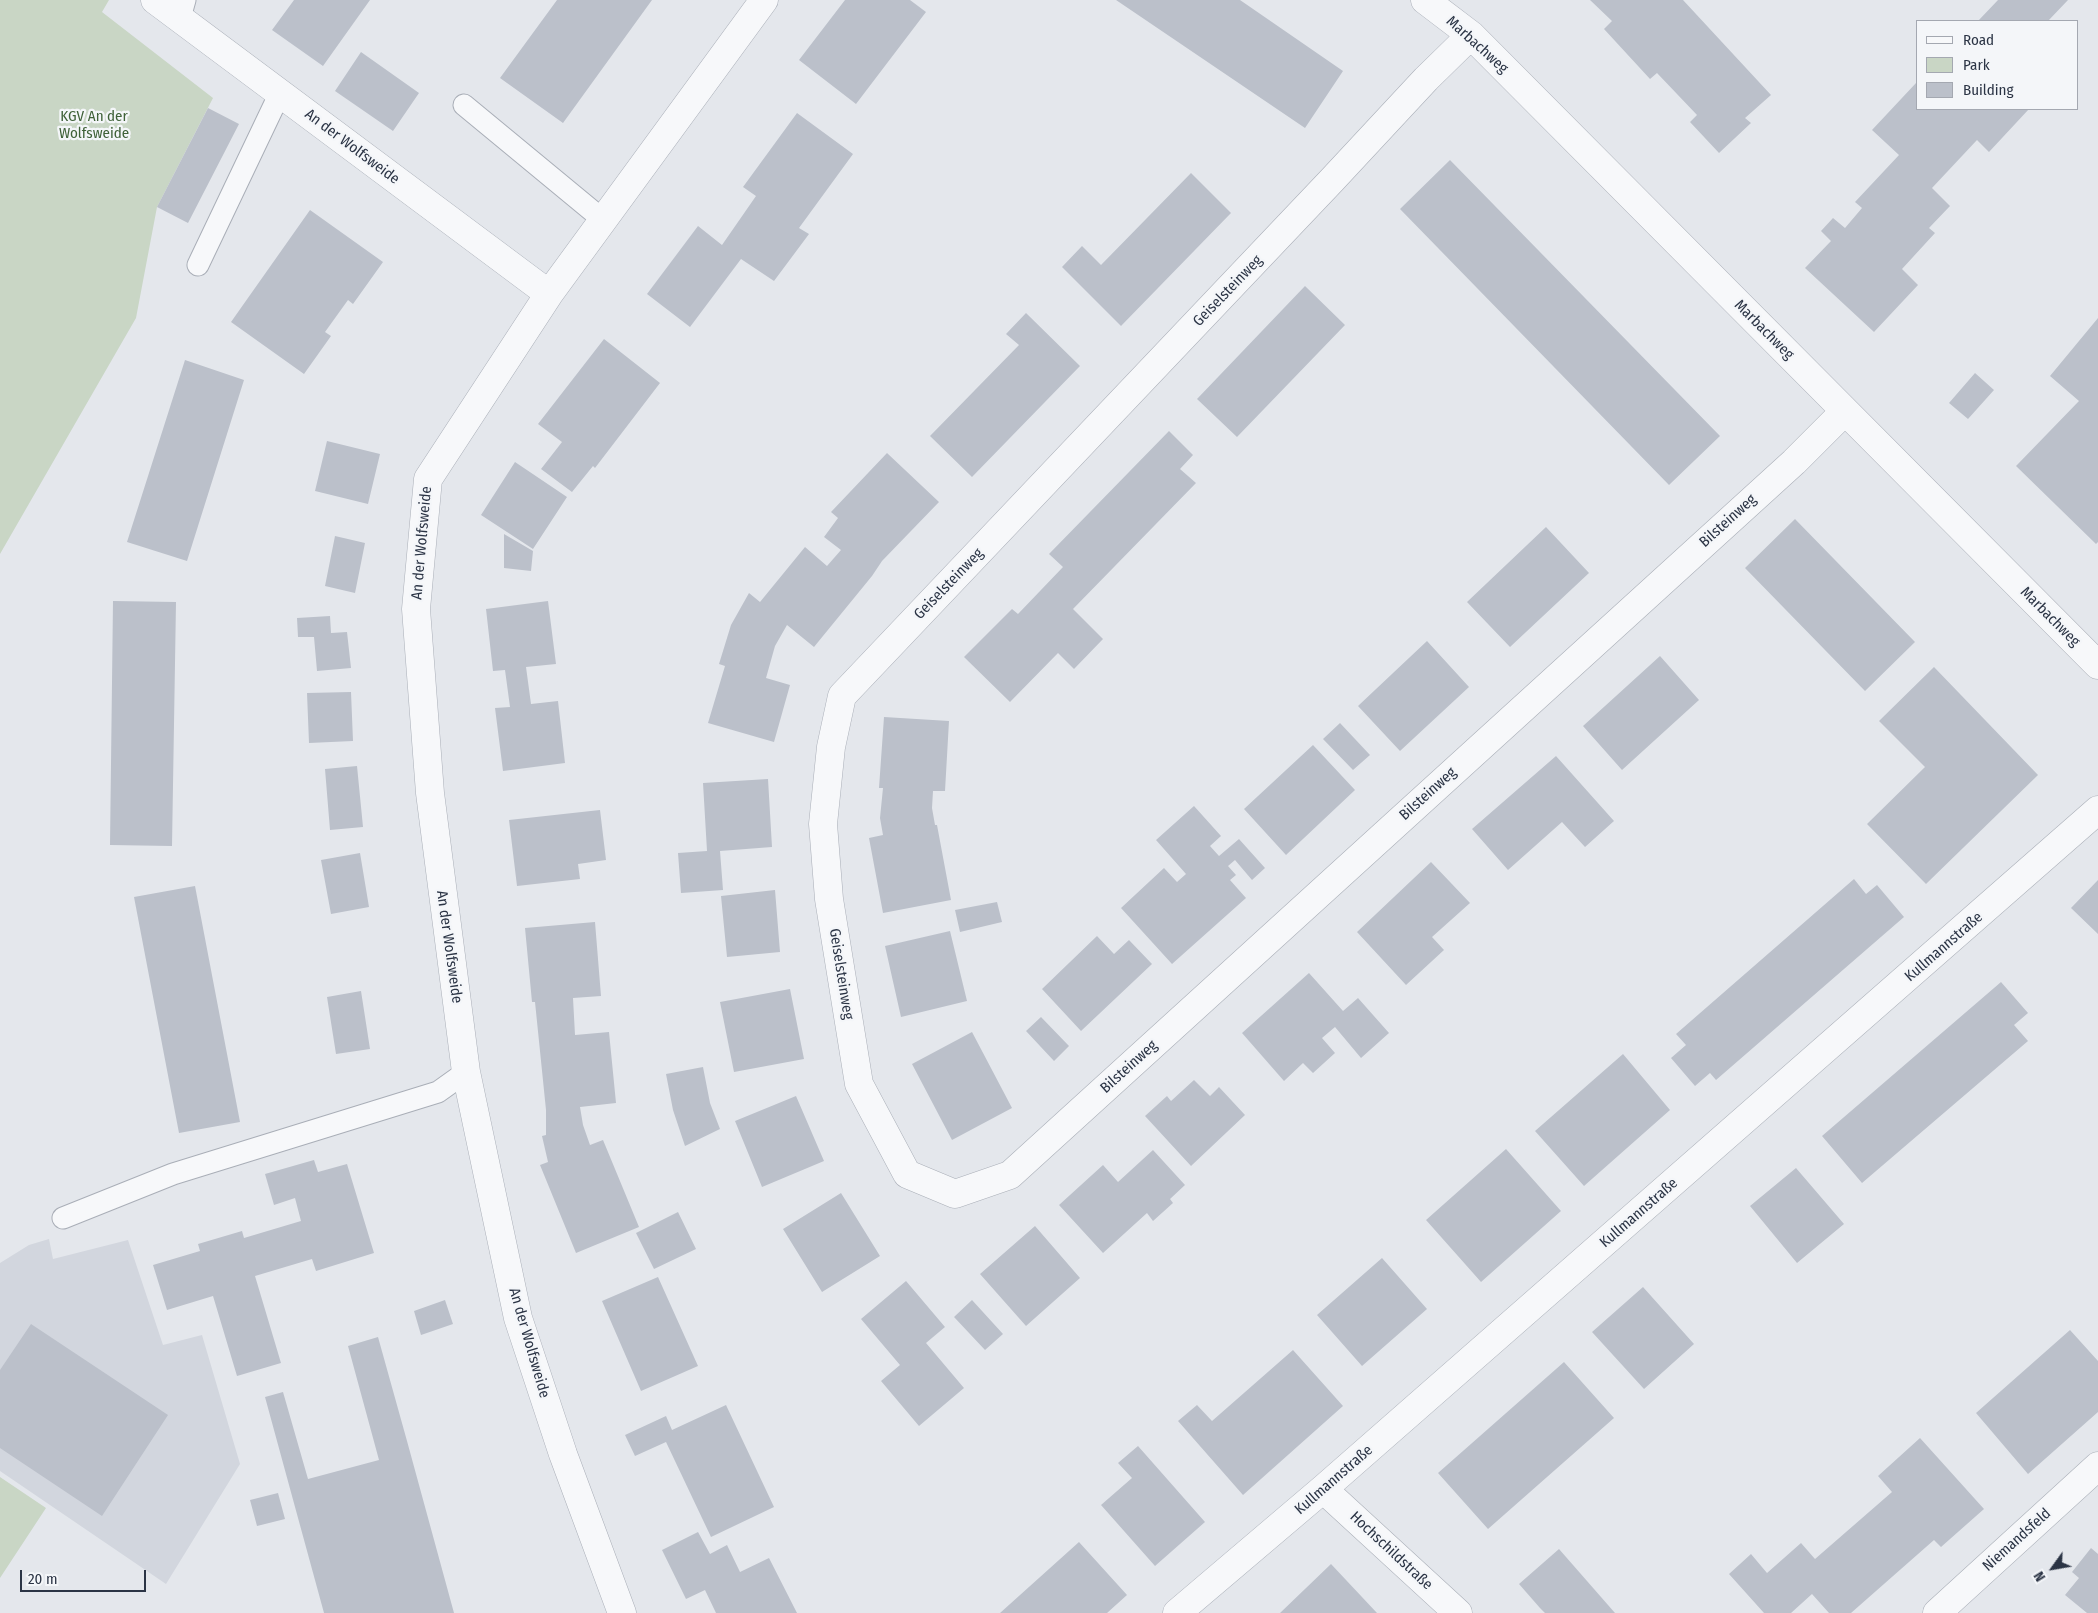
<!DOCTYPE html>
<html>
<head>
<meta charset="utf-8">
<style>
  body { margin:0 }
  #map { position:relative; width:2098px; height:1613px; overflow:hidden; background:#e4e7ec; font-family:"Fira Sans Condensed",sans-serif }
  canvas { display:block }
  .legend { position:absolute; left:1916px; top:20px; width:162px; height:90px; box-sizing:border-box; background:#f4f6f9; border:1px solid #a4a8b1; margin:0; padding:6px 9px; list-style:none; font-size:15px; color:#2b3445 }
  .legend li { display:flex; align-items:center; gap:10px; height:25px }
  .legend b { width:25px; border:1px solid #a4a8b1 }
  .north { position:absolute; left:2028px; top:1543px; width:50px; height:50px; -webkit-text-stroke:4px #f4f6f9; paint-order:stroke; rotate:238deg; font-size:14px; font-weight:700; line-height:20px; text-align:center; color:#2b3445 }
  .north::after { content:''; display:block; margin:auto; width:18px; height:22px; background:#2b3445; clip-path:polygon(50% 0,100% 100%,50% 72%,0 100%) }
  .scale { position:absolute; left:20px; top:1570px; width:126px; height:22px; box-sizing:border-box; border:2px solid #2b3445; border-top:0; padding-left:6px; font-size:15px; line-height:18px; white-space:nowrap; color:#2b3445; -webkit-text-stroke:4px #f4f6f9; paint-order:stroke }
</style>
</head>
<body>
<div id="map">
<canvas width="2098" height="1613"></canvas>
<ul class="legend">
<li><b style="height:6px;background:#f7f8fa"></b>Road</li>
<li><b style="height:14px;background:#c9d6c5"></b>Park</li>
<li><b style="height:14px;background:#bbc0ca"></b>Building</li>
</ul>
<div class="north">N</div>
<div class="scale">20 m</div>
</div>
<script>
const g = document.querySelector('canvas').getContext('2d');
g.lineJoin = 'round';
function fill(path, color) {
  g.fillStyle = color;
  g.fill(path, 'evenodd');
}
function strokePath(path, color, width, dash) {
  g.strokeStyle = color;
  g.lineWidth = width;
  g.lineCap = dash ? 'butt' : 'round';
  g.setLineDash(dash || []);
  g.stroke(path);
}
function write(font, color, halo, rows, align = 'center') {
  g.font = font + ' "Fira Sans Condensed",sans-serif';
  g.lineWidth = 4.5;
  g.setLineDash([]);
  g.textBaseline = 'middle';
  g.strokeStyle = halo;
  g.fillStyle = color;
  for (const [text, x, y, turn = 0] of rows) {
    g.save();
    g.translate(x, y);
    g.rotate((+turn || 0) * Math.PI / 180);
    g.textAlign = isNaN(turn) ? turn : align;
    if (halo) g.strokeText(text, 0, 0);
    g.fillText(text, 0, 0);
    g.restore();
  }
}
const built = new Path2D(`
  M 49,1239 L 53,1259 L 128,1240 L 163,1345 L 202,1335 L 240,1464 L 166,1584 L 0,1471 L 0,1263 L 29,1245 Z`);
const green = new Path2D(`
  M 0,0 L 109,0 L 102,12 L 213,98 L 157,207 L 136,318 L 0,554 Z
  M 0,1477 L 46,1508 L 0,1578 Z`);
const building = new Path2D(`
  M 294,0 L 370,0 L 323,66 L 272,30 Z
  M 557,0 L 652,0 L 563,123 L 500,78 Z
  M 845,0 L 910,0 L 926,12 L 856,104 L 799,60 Z
  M 1116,0 L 1240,0 L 1343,71 L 1305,128 Z
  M 1590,0 L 1683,0 L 1771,95 L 1745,118 L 1751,123 L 1719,153 L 1690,122 L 1697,115 L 1657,73 L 1650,79 L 1604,29 L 1612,21 Z
  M 1998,0 L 2068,0 L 2048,21 L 1978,21 Z
  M 361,52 L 419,93 L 393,131 L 335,91 Z
  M 1916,83 L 1917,109 L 2029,109 L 1989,152 L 1977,140 L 1932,188 L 1950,206 L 1929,228 L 1935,233 L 1902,269 L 1918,285 L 1874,332 L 1805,268 L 1831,241 L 1821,231 L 1833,218 L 1845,228 L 1862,208 L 1855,202 L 1899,155 L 1872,130 Z
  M 208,108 L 239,124 L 188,223 L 157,207 Z
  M 797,113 L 853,154 L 799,228 L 809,234 L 774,281 L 741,259 L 690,327 L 647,294 L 698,226 L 722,245 L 756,196 L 743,187 Z
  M 1450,160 L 1720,436 L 1669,485 L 1400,209 Z
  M 1191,173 L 1231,213 L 1121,326 L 1062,267 L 1082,246 L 1101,265 Z
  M 310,210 L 383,262 L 353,304 L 348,300 L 325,332 L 331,336 L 304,374 L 231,322 Z
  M 1305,286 L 1345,325 L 1237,437 L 1197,399 Z
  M 1026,313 L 1080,366 L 972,477 L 930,436 L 1019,345 L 1006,334 Z
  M 2098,318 L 2098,542 L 2096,544 L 2016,466 L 2079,401 L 2050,376 Z
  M 604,339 L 660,383 L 595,468 L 593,466 L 572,492 L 541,469 L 562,442 L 538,424 Z
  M 185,360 L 244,380 L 187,561 L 127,542 Z
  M 1975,373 L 1994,390 L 1968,419 L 1949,403 Z
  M 1169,431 L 1193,455 L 1180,469 L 1196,483 L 1073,609 L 1103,639 L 1074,669 L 1058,653 L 1010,702 L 964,657 L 1012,609 L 1018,614 L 1063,567 L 1049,554 Z
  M 327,441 L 380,454 L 368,504 L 315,491 Z
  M 887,453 L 939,502 L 882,561 L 872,576 L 814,647 L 787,625 L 775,646 L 766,678 L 790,685 L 774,742 L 708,723 L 725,666 L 719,664 L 731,625 L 749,593 L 760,602 L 805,547 L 827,566 L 841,550 L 824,537 L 838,518 L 831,512 Z
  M 515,462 L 567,497 L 533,549 L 481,515 Z
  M 1795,519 L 1915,642 L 1865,691 L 1745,568 Z
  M 1546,527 L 1589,573 L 1510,647 L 1467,602 Z
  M 504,534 L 533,551 L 531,571 L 504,568 Z
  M 335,536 L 365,543 L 355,593 L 325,586 Z
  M 113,601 L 176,602 L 172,846 L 110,845 Z
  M 548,601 L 556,664 L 526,667 L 531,704 L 558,701 L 565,763 L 503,771 L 495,708 L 510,707 L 505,670 L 493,671 L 486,609 Z
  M 330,616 L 331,633 L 347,632 L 351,668 L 317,671 L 314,637 L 298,637 L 297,618 Z
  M 1427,641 L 1469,687 L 1400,751 L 1358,706 Z
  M 1660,656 L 1699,700 L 1622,770 L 1583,726 Z
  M 1934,667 L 2038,775 L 1926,884 L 1867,824 L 1925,767 L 1879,721 Z
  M 351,692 L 353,741 L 309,743 L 307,693 Z
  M 884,717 L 949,721 L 945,791 L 933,791 L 932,808 L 935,825 L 937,825 L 951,900 L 883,913 L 869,838 L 883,835 L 880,818 L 883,788 L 879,788 Z
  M 1340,723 L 1370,755 L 1353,770 L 1323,739 Z
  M 1313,745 L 1355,790 L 1286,855 L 1244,809 Z
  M 1556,756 L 1614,821 L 1585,847 L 1562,822 L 1508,870 L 1472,829 Z
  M 357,766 L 363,827 L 330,830 L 325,769 Z
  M 768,779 L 772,847 L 720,851 L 723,890 L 681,893 L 678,853 L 707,851 L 703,783 Z
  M 1194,806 L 1221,836 L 1210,846 L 1219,856 L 1239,839 L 1265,868 L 1252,880 L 1235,860 L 1228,866 L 1236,875 L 1230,880 L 1246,898 L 1172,964 L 1121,908 L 1164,868 L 1177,882 L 1186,874 L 1156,840 Z
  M 600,810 L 606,860 L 578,864 L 580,879 L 517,886 L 509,820 Z
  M 360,853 L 369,907 L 331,914 L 321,860 Z
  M 1431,862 L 1470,903 L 1432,937 L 1444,950 L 1406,985 L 1357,932 Z
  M 1854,879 L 1866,894 L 1877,885 L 1904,917 L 1716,1080 L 1710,1073 L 1695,1086 L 1671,1058 L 1686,1045 L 1676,1034 Z
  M 2098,880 L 2098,934 L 2071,908 Z
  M 195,886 L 240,1122 L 179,1133 L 134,897 Z
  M 775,890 L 780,952 L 727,957 L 721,896 Z
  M 997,902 L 1002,922 L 960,932 L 955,910 Z
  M 595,922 L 601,996 L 573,998 L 575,1035 L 609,1032 L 616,1103 L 580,1107 L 583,1125 L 590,1145 L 603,1140 L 639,1227 L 576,1253 L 540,1165 L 548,1162 L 542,1136 L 546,1135 L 546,1110 L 535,1002 L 532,1002 L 525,928 Z
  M 950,931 L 967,1001 L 901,1017 L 885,946 Z
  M 1097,936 L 1114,954 L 1129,940 L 1152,964 L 1081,1031 L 1042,989 Z
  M 1309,973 L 1343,1011 L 1358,998 L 1389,1033 L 1361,1058 L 1335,1027 L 1322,1038 L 1335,1053 L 1313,1073 L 1303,1063 L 1284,1081 L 1242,1033 Z
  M 2001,982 L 2028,1013 L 2014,1025 L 2028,1041 L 1862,1183 L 1822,1136 Z
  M 790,989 L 804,1059 L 734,1072 L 720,1002 Z
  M 361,991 L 370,1049 L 336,1054 L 327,997 Z
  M 1041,1017 L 1069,1046 L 1054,1061 L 1026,1031 Z
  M 972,1032 L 1012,1108 L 952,1140 L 912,1064 Z
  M 1623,1054 L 1670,1110 L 1584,1186 L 1535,1131 Z
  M 703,1067 L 710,1103 L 720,1129 L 685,1146 L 673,1110 L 666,1074 Z
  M 1194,1080 L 1210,1096 L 1219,1087 L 1245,1115 L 1191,1166 L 1145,1116 L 1167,1096 L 1171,1101 Z
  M 796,1096 L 824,1161 L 762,1187 L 735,1121 Z
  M 1506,1149 L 1561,1211 L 1481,1282 L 1426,1220 Z
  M 1153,1150 L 1185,1185 L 1170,1199 L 1173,1203 L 1153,1221 L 1147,1213 L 1103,1253 L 1059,1205 L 1103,1165 L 1118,1182 Z
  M 314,1160 L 318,1172 L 347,1164 L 374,1253 L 316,1271 L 312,1259 L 255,1276 L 281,1363 L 237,1376 L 213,1296 L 167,1310 L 153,1265 L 200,1251 L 198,1244 L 242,1231 L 244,1238 L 301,1221 L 295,1198 L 274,1205 L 265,1174 Z
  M 1796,1168 L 1844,1224 L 1797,1263 L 1750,1206 Z
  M 841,1193 L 880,1256 L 822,1292 L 783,1229 Z
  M 678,1212 L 696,1249 L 654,1269 L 636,1233 Z
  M 1035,1226 L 1080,1278 L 1026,1326 L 980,1274 Z
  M 1382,1258 L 1427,1309 L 1362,1366 L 1317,1315 Z
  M 658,1277 L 698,1366 L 641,1391 L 602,1301 Z
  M 906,1281 L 945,1327 L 926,1343 L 964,1388 L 919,1426 L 881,1381 L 900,1365 L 861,1319 Z
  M 1643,1287 L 1694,1344 L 1644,1389 L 1592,1332 Z
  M 445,1300 L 453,1324 L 421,1335 L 414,1311 Z
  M 972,1300 L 1003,1334 L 985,1350 L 954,1317 Z
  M 31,1324 L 168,1415 L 102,1516 L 0,1448 L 0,1370 Z
  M 2070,1330 L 2098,1361 L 2098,1412 L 2028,1474 L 1976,1413 Z
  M 378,1337 L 407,1441 L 454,1613 L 324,1613 L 289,1485 L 265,1397 L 283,1392 L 308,1479 L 379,1460 L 348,1346 Z
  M 1293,1350 L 1343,1406 L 1243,1495 L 1178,1421 L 1197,1405 L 1212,1421 Z
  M 1564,1362 L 1614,1418 L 1488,1529 L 1438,1473 Z
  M 726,1405 L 774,1507 L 711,1537 L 666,1442 L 635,1456 L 625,1435 L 666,1416 L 672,1430 Z
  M 1920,1438 L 1984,1509 L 1941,1547 L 1934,1540 L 1851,1613 L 1829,1613 L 1812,1594 L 1791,1613 L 1764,1613 L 1729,1574 L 1751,1554 L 1767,1573 L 1801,1543 L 1815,1559 L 1892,1492 L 1878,1476 Z
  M 1138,1446 L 1205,1522 L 1155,1566 L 1101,1505 L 1132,1478 L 1118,1463 Z
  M 278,1493 L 285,1519 L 257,1526 L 250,1500 Z
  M 698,1532 L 710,1554 L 727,1545 L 740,1572 L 769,1558 L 797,1613 L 716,1613 L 705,1590 L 686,1599 L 662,1550 Z
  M 1079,1542 L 1127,1595 L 1107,1613 L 1000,1613 Z
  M 2091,1548 L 2098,1554 L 2098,1613 L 2087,1613 L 2065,1595 L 2079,1578 L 2072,1572 Z
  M 1559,1549 L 1615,1613 L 1545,1613 L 1540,1608 L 1519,1584 Z
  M 1331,1564 L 1377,1613 L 1280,1613 Z`);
const service = new Path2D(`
  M 180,18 L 185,0
  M 464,105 L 602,219
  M 198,265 L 280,93
  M 63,1218 L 173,1174 L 438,1092 L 466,1072`);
const minor = new Path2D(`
  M 155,0 L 549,294
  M 1425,0 L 1471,35 L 2098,665
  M 1471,35 L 1426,79 L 1332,180 L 842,696 L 831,747 L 823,824 L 829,899 L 859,1084 L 907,1174 L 955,1194 L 1010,1175 L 1794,462 L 1845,411
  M 1323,1489 L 1458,1613
  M 622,1613 L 563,1454 L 518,1318 L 466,1072 L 430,793 L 416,609 L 428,479 L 549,294 L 764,0
  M 1177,1613 L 1323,1489 L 2098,810
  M 1937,1613 L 2098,1466`);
const streetNames = [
  ["Marbachweg",1477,45,42],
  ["An der Wolfsweide",352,147,37],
  ["Geiselsteinweg",1228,291,-46],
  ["Marbachweg",1764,330,45],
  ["Bilsteinweg",1728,521,-42],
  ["An der Wolfsweide",422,543,-85],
  ["Geiselsteinweg",949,584,-46],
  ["Marbachweg",2050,617,45],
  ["Bilsteinweg",1428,794,-42],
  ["An der Wolfsweide",449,947,82],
  ["Kullmannstraße",1944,947,-41],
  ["Geiselsteinweg",841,974,81],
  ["Bilsteinweg",1129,1067,-42],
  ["Kullmannstraße",1639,1213,-41],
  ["An der Wolfsweide",529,1343,74],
  ["Kullmannstraße",1334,1480,-41],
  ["Niemandsfeld",2017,1540,-42],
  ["Hochschildstraße",1391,1551,43]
];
const parkNames = [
  ["KGV An der",94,117],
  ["Wolfsweide",94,134]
];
fill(built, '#d2d6de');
fill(green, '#c9d6c5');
fill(building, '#bbc0ca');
strokePath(service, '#a9aeb7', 23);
strokePath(minor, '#a9aeb7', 29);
strokePath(service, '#f7f8fa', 21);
strokePath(minor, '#f7f8fa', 28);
write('15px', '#2b3445', '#f4f6f9', streetNames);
write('15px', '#3f6138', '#f4f6f9', parkNames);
</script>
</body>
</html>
